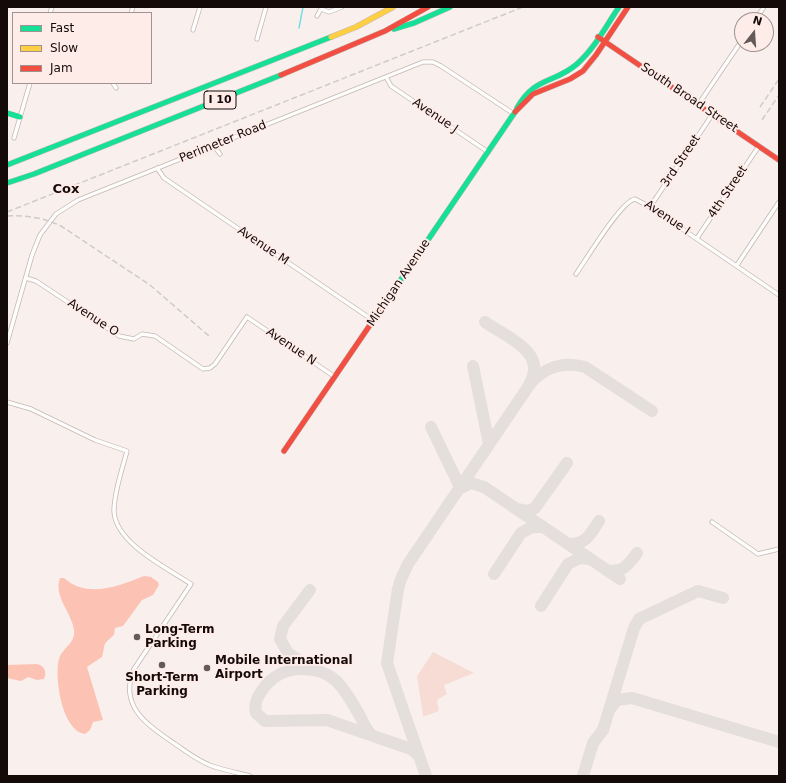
<!DOCTYPE html>
<html>
<head>
<meta charset="utf-8">
<style>
  body { margin:0 }
  #map { position:relative; width:786px; height:783px; overflow:hidden; background:#f9f0ed; font-family:"DejaVu Sans",sans-serif }
  canvas { display:block }
  .frame { position:absolute; inset:0; border:8px solid #140a08; pointer-events:none }
  .legend { position:absolute; left:12px; top:12px; width:140px; height:72px; box-sizing:border-box; background:#feece8; border:1px solid #a0928e; margin:0; padding:5px 7px; list-style:none; font-size:12px; color:#140a08 }
  .legend li { display:flex; align-items:center; gap:8px; height:20px }
  .legend b { width:20px; border:1px solid #a0928e }
  .north { position:absolute; left:734px; top:12px; width:40px; height:40px; box-sizing:border-box; background:#feece8; border:1px solid #a0928e; border-radius:50%; rotate:17deg; font-size:11px; font-weight:700; line-height:16px; text-align:center; color:#140a08 }
  .north::after { content:''; display:block; margin:auto; width:14px; height:18px; background:#645a58; clip-path:polygon(50% 0,100% 100%,50% 72%,0 100%) }
</style>
</head>
<body>
<div id="map">
<canvas width="786" height="783"></canvas>
<div class="frame"></div>
<ul class="legend">
<li><b style="height:5px;background:#16e098"></b>Fast</li>
<li><b style="height:5px;background:#ffcf43"></b>Slow</li>
<li><b style="height:5px;background:#f24e42"></b>Jam</li>
</ul>
<div class="north">N</div>
</div>
<script>
const g = document.querySelector('canvas').getContext('2d');
g.lineJoin = 'round';
function fill(path, color) {
  g.fillStyle = color;
  g.fill(path, 'evenodd');
}
function strokePath(path, color, width, dash) {
  g.strokeStyle = color;
  g.lineWidth = width;
  g.lineCap = dash ? 'butt' : 'round';
  g.setLineDash(dash || []);
  g.stroke(path);
}
function write(font, color, halo, rows, align = 'center') {
  g.font = font + ' "DejaVu Sans",sans-serif';
  g.lineWidth = 4;
  g.setLineDash([]);
  g.textBaseline = 'middle';
  g.strokeStyle = halo;
  g.fillStyle = color;
  for (const [text, x, y, turn = 0] of rows) {
    g.save();
    g.translate(x, y);
    g.rotate((+turn || 0) * Math.PI / 180);
    g.textAlign = isNaN(turn) ? turn : align;
    if (halo) g.strokeText(text, 0, 0);
    g.fillText(text, 0, 0);
    g.restore();
  }
}
const green = new Path2D(`
  M 433,652 L 474,673 L 444,685 L 447,694 L 437,700 L 439,711 L 425,716 L 423,716 L 417,676 Z`);
const forest = new Path2D(`
  M 144,576 L 151,577 L 158,582 L 159,585 L 153,595 L 142,600 L 123,626 L 115,628 L 114,635 C 102,645 106,642 102,657 L 87,667 L 103,720 L 93,722 L 90,730 L 85,734 C 62,731 54,677 59,659 C 62,648 76,643 74,630 C 72,613 53,596 60,578 L 64,578 C 87,599 119,586 144,576 Z
  M 37,664 C 45,666 47,672 44,679 L 37,680 L 28,677 L 21,681 L 7,678 L 7,665 Z`);
const stream = new Path2D(`
  M 299,28 L 303,7`);
const taxiway = new Path2D(`
  M 485,322 C 505,336 548,352 530,383
  M 473,366 L 489,444
  M 431,427 L 460,487
  M 459,489 L 471,483 L 484,487 L 620,579
  M 517,509 L 527,511 L 535,508 L 567,463
  M 567,543 C 585,547 591,533 599,521
  M 607,570 C 622,574 629,564 637,553
  M 494,574 L 521,533 L 532,527 L 543,527
  M 310,590 L 283,626 L 280,639 L 288,653 L 312,669
  M 541,606 L 568,564 L 580,558 L 590,559
  M 610,709 L 617,700 L 632,698 L 779,742
  M 373,736 C 367,731 364,725 361,718 C 346,692 336,668 301,669 C 288,669 275,675 266,685 C 260,693 253,702 256,713 L 265,721 L 327,720 L 411,749 L 419,756
  M 426,776 L 387,663 L 398,589 L 401,579 L 408,564 L 530,384 C 544,367 564,361 585,367 L 652,411
  M 583,776 L 593,743 L 603,730 L 634,628 L 639,619 L 698,591 L 723,598`);
const street = new Path2D(`
  M 50,13 L 52,7
  M 131,13 L 133,7
  M 317,16 L 321,9 L 329,12 L 342,7
  M 755,20 L 764,7
  M 193,30 L 200,7
  M 257,39 L 266,7
  M 386,77 L 391,86 L 488,152
  M 113,83 L 116,88
  M 698,105 L 742,40
  M 14,138 L 30,83
  M 214,146 L 220,154
  M 157,168 L 164,178 L 374,321
  M 650,207 L 712,115
  M 697,238 L 759,146
  M 737,265 L 779,202
  M 576,274 C 586,260 621,201 635,199 L 650,207 L 779,295
  M 26,278 L 36,281 L 119,336 L 134,339 L 142,334 L 155,336 L 203,369 L 210,368 L 215,364 L 247,317 L 335,377
  M 7,343 L 32,255 L 40,235 L 56,214 L 78,200 L 423,62 L 433,62 L 441,66 L 514,114
  M 7,402 L 31,409 L 95,440 L 127,451 C 122,470 114,492 114,511 C 115,543 167,568 191,584 L 134,669 C 118,707 148,725 175,744 C 187,752 198,761 212,766 C 224,770 238,773 250,776
  M 712,522 L 758,554 L 779,549`);
const fast = new Path2D(`
  M 394,29 L 414,23 L 450,7
  M 517,108 C 535,76 554,84 577,64 C 595,48 606,26 619,7
  M 7,113 L 20,117
  M 7,165 L 331,37
  M 7,183 L 34,174 L 281,75
  M 385,303 L 515,112`);
const slow = new Path2D(`
  M 331,37 L 356,27 L 393,7`);
const jam = new Path2D(`
  M 598,37 L 779,160
  M 281,75 L 385,31 L 428,7
  M 515,112 L 533,94 L 570,79 L 583,71 L 596,55 L 628,7
  M 284,451 L 385,303`);
const rail = new Path2D(`
  M 760,107 L 779,79
  M 762,120 L 779,95
  M 7,212 L 523,7
  M 7,216 C 27,215 44,218 61,226 L 150,285 L 209,336`);
const markers = [
  [137,637,4,"#645a58"],
  [162,665,4,"#645a58"],
  [207,668,4,"#645a58"]
];
const shields = [
  [220,100,32]
];
const shieldNames = [
  ["I 10",220,100]
];
const streetNames = [
  ["South Broad Street",689,98,34],
  ["Avenue J",435,116,34],
  ["Perimeter Road",223,142,-22],
  ["3rd Street",681,161,-56],
  ["4th Street",728,192,-56],
  ["Avenue I",667,218,34],
  ["Avenue M",263,246,34],
  ["Michigan Avenue",399,283,-56],
  ["Avenue O",93,318,33],
  ["Avenue N",291,347,34]
];
const poiNames = [
  ["Long-Term",145,630],
  ["Parking",145,644],
  ["Mobile International",215,661],
  ["Airport",215,675],
  ["Short-Term",162,678,"center"],
  ["Parking",162,692,"center"]
];
const neighbourhoodNames = [
  ["Cox",66,190]
];
fill(green, '#f6dcd5');
fill(forest, '#fcc2b3');
strokePath(stream, '#79dce8', 1.5);
strokePath(taxiway, '#e4dedc', 12);
strokePath(street, '#c1b8b5', 5);
strokePath(fast, '#c1b8b5', 6);
strokePath(slow, '#c1b8b5', 6);
strokePath(jam, '#c1b8b5', 6);
strokePath(street, '#fefdfc', 3.5);
strokePath(fast, '#16e098', 5);
strokePath(slow, '#ffcf43', 5);
strokePath(jam, '#f24e42', 5);
strokePath(rail, '#cecbca', 1.5, [6, 3]);
for (const [x, y, r, color] of markers) {
  const dot = new Path2D();
  dot.arc(x, y, r, 0, 2 * Math.PI);
  g.fillStyle = color;
  g.fill(dot);
  strokePath(dot, '#feece8', 1.5);
}
for (const [x, y, w] of shields) {
  const box = new Path2D();
  box.roundRect(x - w / 2, y - 9, w, 18, 3);
  g.fillStyle = '#feece8';
  g.fill(box);
  strokePath(box, '#140a08', 1);
}
write('bold 11px', '#140a08', null, shieldNames);
write('12px', '#140a08', '#feece8', streetNames);
write('bold 12px', '#140a08', '#feece8', poiNames, 'left');
write('bold 13px', '#140a08', '#feece8', neighbourhoodNames);
</script>
</body>
</html>
